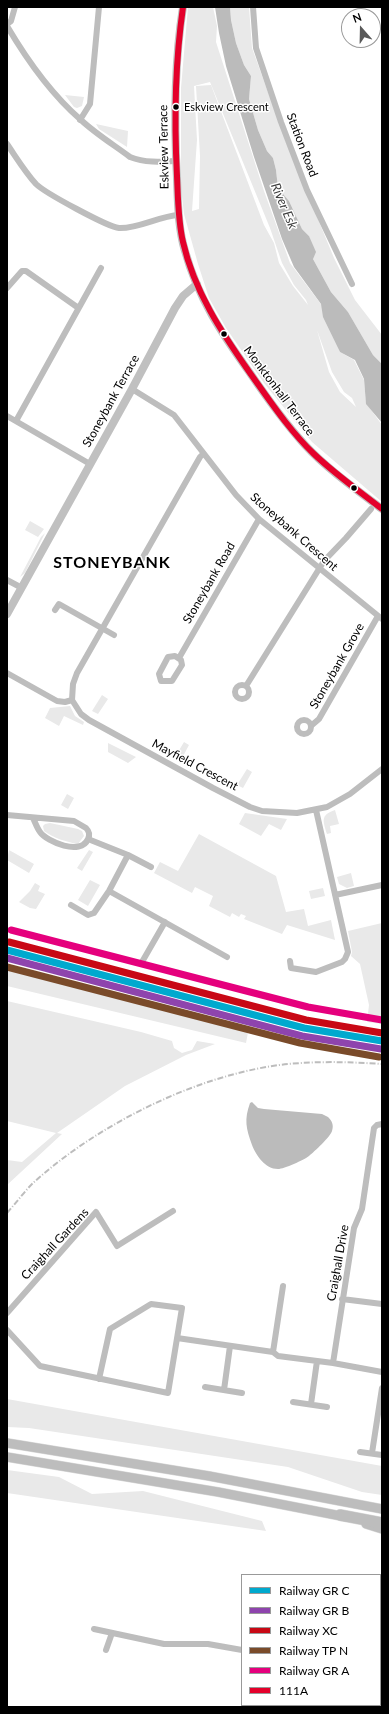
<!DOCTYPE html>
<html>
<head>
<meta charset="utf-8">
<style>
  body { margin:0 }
  #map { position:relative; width:389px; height:1714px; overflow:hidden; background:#fff; font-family:Lato,sans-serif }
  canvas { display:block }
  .frame { position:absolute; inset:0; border:8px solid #000; pointer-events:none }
  .legend { position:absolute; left:241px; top:1574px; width:140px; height:132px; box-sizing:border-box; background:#fff; border:1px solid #999; margin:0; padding:5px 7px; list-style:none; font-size:12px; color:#000 }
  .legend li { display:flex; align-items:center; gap:8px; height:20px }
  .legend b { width:20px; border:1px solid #999 }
  .north { position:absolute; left:341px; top:8px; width:40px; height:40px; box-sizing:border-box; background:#fff; border:1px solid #999; border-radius:50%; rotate:340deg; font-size:11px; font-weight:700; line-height:16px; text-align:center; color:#000 }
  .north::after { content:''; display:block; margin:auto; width:14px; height:18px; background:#595959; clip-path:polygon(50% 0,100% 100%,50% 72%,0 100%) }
</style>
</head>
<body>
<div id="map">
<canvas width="389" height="1714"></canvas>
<div class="frame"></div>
<ul class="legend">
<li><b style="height:5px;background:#00a9ce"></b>Railway GR C</li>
<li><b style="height:5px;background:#8e44ad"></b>Railway GR B</li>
<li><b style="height:5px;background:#c80815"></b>Railway XC</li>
<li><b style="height:5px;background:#7a4b2a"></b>Railway TP N</li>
<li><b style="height:5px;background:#e5007d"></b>Railway GR A</li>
<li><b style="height:5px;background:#e4002b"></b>111A</li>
</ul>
<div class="north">N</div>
</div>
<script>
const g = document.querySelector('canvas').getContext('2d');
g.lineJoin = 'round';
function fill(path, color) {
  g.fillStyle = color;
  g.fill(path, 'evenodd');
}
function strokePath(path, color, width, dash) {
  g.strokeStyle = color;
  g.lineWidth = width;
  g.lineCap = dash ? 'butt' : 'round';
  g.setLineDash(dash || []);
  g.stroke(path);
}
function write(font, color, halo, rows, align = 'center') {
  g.font = font + ' Lato,sans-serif';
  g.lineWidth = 3;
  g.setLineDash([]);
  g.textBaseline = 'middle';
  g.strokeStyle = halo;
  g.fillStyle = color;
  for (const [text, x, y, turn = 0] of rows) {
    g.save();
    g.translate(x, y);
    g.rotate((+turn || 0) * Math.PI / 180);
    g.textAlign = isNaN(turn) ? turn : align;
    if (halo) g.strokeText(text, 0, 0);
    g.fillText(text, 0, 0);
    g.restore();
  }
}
const green = new Path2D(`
  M 188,7 L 213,7 L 217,26 L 216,42 L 264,191 L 290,263 L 323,307 L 340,352 L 354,360 L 364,380 L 366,403 L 382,425 L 382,502 L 312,442 L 264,383 L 226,328 L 209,298 L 198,264 L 184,214 L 181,188 L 181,88 ZM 210,82 L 270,228 L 282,263 L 294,285 L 306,300 L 308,305 L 293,286 L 279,263 L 274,243 L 264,225 L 211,85 L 196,86 L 200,156 L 199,209 L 192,211 L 197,140 L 194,86 ZM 317,330 L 332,372 L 344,392 L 352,398 L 356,407 L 340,392 L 329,372 Z
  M 230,7 L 249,7 L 252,48 L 286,142 L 334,258 L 355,300 L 382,335 L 382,364 L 373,355 L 348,312 L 331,292 L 313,259 L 309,236 L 302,229 L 289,201 L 278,188 L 276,170 L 273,158 L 267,151 L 258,130 L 249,99 L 251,76 L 244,65 L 236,43 L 231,20 Z
  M 65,95 L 84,97 L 82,106 L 77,108 L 74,107 Z
  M 96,124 L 128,131 L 127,147 L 99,129 Z
  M 30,521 L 44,529 L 38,537 L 25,530 Z
  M 45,533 L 25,573 L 20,577 L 41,537 Z
  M 102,695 L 108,699 L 98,714 L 92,711 Z
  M 70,706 L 75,716 L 84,722 L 83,725 L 64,716 L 59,726 L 45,718 L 50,708 Z
  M 184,742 L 189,745 L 181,760 L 175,757 Z
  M 108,743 L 136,757 L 128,763 L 108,752 Z
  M 247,769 L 252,772 L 243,788 L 237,785 Z
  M 67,794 L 74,798 L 68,809 L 61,805 Z
  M 335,810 L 339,824 L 330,826 L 331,833 L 327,834 C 323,821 320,815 335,810 Z
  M 245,813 L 287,819 L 281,830 L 269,824 L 261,836 L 239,824 Z
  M 50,823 L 78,829 L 82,831 L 84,836 L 78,844 C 66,842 54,838 44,831 L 43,826 L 45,824 Z
  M 199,834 L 276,876 L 286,912 L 304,909 L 308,926 L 331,920 L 335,940 L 287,925 L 282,934 L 244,919 L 246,916 L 241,914 L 239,917 L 232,913 L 230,917 L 209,906 L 213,896 L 195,887 L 192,893 L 154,873 L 160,862 L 178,871 Z
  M 9,850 L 34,864 L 29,873 L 7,860 Z
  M 89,850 L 93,852 L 82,871 L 77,868 Z
  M 351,873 L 354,886 L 347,888 L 339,884 L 337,877 Z
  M 90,880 L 100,885 L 88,906 L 78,900 Z
  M 35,883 L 40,886 L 38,891 L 45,894 L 36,909 L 30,908 L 19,902 L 30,891 Z
  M 323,888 L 325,896 L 311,899 L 309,891 Z
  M 382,923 L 382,1024 L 367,1022 L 369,1005 L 360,964 L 351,956 L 352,952 L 348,931 Z
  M 7,969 L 249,1027 L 246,1043 L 7,986 Z
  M 7,1001 L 141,1032 L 172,1041 L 174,1048 L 182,1053 L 192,1050 L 197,1041 L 215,1044 L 186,1055 L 125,1086 L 57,1133 L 62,1134 L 7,1185 L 7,1160 L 22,1162 L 56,1133 L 7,1121 Z
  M 7,1399 L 382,1466 L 382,1495 L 362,1492 L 288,1467 L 29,1428 L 7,1427 Z
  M 7,1470 L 59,1477 L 92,1494 L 143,1491 L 262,1521 L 266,1531 L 7,1493 Z`);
const water = new Path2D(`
  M 215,7 L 230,7 L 231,20 L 236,43 L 244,65 L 251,76 L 249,99 L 258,130 L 267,151 L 273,158 L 276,170 L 278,188 L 289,201 L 302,229 L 309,236 L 316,252 L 313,259 L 331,292 L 348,312 L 373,355 L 382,364 L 382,423 L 366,404 L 364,379 L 355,360 L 340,352 L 323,317 L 321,304 L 294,267 L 282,239 L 254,157 L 226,66 L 219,33 Z
  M 252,1102 L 258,1108 L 264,1109 L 322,1114 L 328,1117 C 332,1121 334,1125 332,1131 C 331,1136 314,1152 309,1156 C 304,1160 284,1169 278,1169 C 265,1169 256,1155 252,1145 C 246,1128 244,1120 250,1103 Z`);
const street = new Path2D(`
  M 253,7 L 256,48 L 281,122 L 307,190 L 352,284
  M 7,24 L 11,21 L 15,7
  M 7,26 C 27,60 51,94 81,120 C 96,134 114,145 130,157 C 145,163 160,162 176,161
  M 80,120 L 90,104 L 99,7
  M 7,144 C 16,157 25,172 36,184 C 45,193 108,227 119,228 C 138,229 159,216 179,215
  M 7,288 L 22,271 L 26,271 L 77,307
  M 132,389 L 174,415 L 236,495 L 259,519 L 382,619
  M 7,416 L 90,464
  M 16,421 L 101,268
  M 7,580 L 22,588
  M 55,610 L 59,604 L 114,635
  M 175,656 L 181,660 L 182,665 L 172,681 L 161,681 L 159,674 L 168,657 Z
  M 179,658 L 259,519
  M 7,673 L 57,701 L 65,702 L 72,700 L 81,714 L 89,720 L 213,788 L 250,807 L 262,811 L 297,813 L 327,807 L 350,794 L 382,769
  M235 692a7 7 0 1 1 14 0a7 7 0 1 1-14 0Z
  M 246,686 L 324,561 L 346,538 L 371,509
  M 72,700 L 73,684 L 77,673 L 200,457 L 203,454
  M297 727a7 7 0 1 1 14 0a7 7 0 1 1-14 0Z
  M 312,725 L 319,719 L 378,616
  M 7,815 L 74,821 L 86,828 C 89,831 90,835 88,839 C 81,856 47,842 40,832 C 37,828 35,822 33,818
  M 88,839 L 128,855 L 151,867
  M 109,891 L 227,957
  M 335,895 L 382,885
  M 71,905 L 88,915 L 94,913 L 109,891 L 128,855
  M 290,961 L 291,968 L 316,972 L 342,962 L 345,959 L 348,952 L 316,810
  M 142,962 L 165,922
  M 342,1299 L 382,1304
  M 7,1313 L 96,1212 L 117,1246 L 173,1211
  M 7,1330 L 40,1366 L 168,1393 L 182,1308 L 151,1304 L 110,1329 L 99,1379
  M 177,1338 L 273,1352 L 278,1356 L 333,1363 L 382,1372
  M 273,1352 L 283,1286
  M 333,1363 L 354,1228 L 362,1209 L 374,1128 L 377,1125 L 382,1124
  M 205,1387 L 242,1393
  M 224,1390 L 230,1346
  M 293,1402 L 327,1407
  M 311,1404 L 317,1361
  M 360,1452 L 382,1455
  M 372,1453 L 382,1388
  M 94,1629 L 164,1644 L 208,1644 L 242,1650
  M 106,1650 L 112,1633
  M 380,1675 L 382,1676`);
const secondary = new Path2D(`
  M 183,7 C 174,64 174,122 177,179 C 178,203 178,228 185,251 C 198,298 222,334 250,373 C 267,398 285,423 305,445 C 326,468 357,490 382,509
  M 7,614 L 132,389 L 175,308 L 183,296 L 197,284`);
const primary = new Path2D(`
  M 7,1443 L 209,1476 L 382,1509
  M 7,1457 L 218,1492 L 346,1517
  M 366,1524 L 382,1529`);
const highway = new Path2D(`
  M 340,1515 L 382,1523`);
const rail = new Path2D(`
  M 7,1213 C 16,1203 24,1192 33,1183 C 98,1124 200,1073 288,1064 C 320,1061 350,1062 382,1064`);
const bus1 = new Path2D(`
  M 183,7 C 175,63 174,119 177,176 C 178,198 178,221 183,242 C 194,291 222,333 250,373 C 270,401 289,430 314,454 C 335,474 359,491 382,509`);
const rail1 = new Path2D(`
  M 7,950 L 304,1028 L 382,1041`);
const rail2 = new Path2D(`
  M 7,958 L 302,1036 L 381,1049`);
const rail3 = new Path2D(`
  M 9,942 L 306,1020 L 382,1033`);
const rail4 = new Path2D(`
  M 7,967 L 300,1043 L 379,1057`);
const rail5 = new Path2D(`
  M 11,930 L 308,1007 L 382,1020`);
const markers = [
  [176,107,3.5,"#000"],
  [224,334,3.5,"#000"],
  [354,488,3.5,"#000"]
];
const busNames = [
  ["Eskview Crescent",184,107]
];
const streetNames = [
  ["Station Road",302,145,69],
  ["Eskview Terrace",164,147,-91],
  ["Monktonhall Terrace",279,391,53],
  ["Stoneybank Terrace",111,401,-61],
  ["Stoneybank Crescent",294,532,41],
  ["Stoneybank Road",209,583,-60],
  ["Stoneybank Grove",337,666,-60],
  ["Mayfield Crescent",195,765,28],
  ["Craighall Gardens",55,1244,-47],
  ["Craighall Drive",338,1263,-80]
];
const waterNames = [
  ["River Esk",284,206,67]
];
const districtNames = [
  ["STONEYBANK",112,563]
];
fill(green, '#e9e9e9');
fill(water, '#bbb');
strokePath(primary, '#dbdbdb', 10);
strokePath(highway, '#dbdbdb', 12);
strokePath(street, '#bdbdbd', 6);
strokePath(secondary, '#c0c0c0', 8);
strokePath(primary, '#bdbdbd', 9);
strokePath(highway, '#bdbdbd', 11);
strokePath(rail, '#bdbdbd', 2, [6, 2, 1, 2]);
strokePath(bus1, '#e4002b', 6);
strokePath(rail1, '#00a9ce', 7);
strokePath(rail2, '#8e44ad', 7);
strokePath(rail3, '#c80815', 7);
strokePath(rail4, '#7a4b2a', 7);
strokePath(rail5, '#e5007d', 7);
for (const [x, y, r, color] of markers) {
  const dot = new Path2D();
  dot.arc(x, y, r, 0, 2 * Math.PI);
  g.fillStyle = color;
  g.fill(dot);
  strokePath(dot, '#fff', 1.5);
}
write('11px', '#000', '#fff', busNames, 'left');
write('12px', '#000', '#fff', streetNames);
write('italic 13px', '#3f3f3f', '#fff', waterNames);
g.letterSpacing = '1px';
write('bold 16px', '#000', '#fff', districtNames);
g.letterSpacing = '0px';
</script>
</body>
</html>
